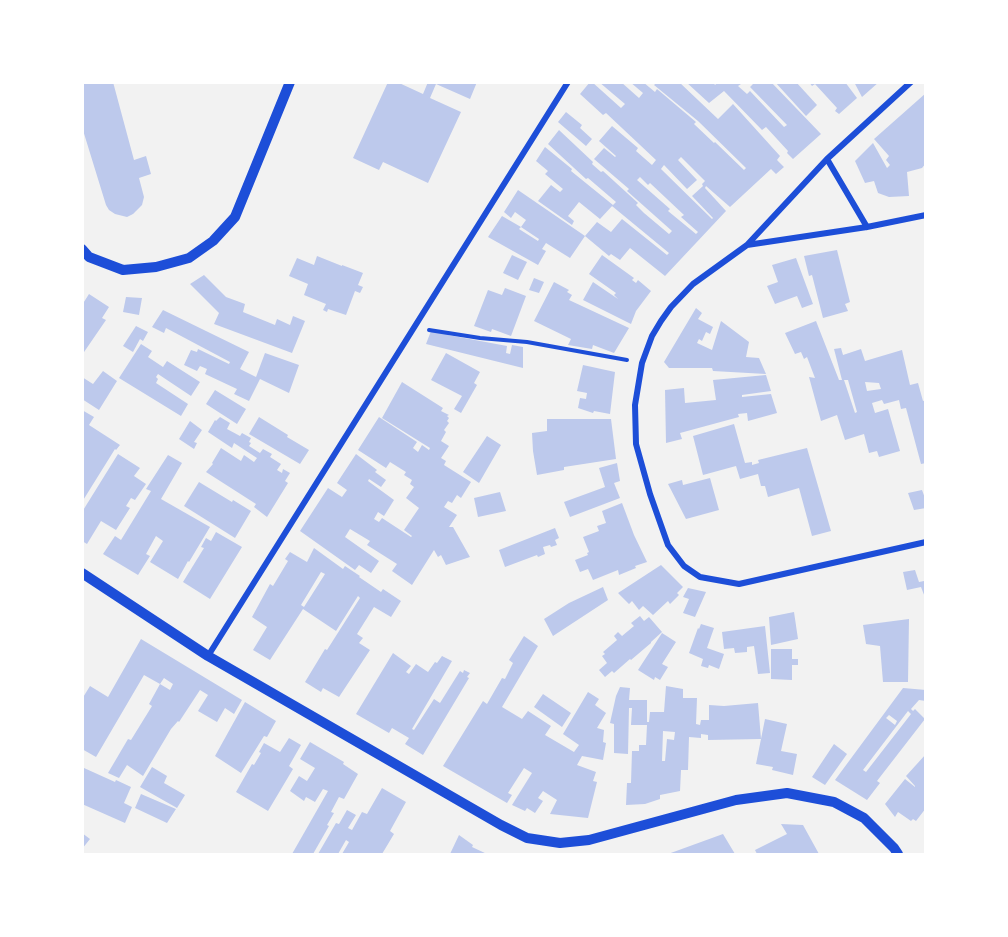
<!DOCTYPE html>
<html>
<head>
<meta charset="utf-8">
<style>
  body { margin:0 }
  #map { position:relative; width:1008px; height:937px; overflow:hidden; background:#f2f2f2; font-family:"Work Sans",sans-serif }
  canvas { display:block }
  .frame { position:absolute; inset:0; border:84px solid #fff; pointer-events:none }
</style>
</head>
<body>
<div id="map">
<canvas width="1008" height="937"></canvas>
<div class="frame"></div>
</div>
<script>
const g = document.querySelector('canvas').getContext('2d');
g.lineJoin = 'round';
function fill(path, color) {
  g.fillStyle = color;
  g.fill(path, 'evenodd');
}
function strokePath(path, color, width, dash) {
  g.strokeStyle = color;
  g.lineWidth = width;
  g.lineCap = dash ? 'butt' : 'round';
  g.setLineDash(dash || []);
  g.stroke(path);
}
const building = new Path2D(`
  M 82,82 L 113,82 L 134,160 L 146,156 L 151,174 L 139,178 L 144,197 L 142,205 L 133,214 L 127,217 L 115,214 L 109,210 L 106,205 L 82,127 Z
  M 388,82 L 397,82 L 423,94 L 428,82 L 477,82 L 470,99 L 436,84 L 430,98 L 461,112 L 428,183 L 383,162 L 379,170 L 353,158 Z
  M 590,82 L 592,82 L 621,108 L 625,104 L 599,82 L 621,82 L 639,98 L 643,93 L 630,82 L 643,82 L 655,92 L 657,89 L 696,122 L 694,124 L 714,143 L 715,142 L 744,170 L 746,168 L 698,121 L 654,85 L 657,82 L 679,82 L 718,119 L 733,104 L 780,156 L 777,160 L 784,167 L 776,174 L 771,169 L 730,207 L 706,186 L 705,188 L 726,211 L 665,276 L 630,248 L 620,260 L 611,254 L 609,256 L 585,236 L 597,222 L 611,232 L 622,219 L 667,255 L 669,253 L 612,206 L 616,202 L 588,178 L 586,179 L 548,144 L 559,130 L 593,162 L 592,164 L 601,172 L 603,171 L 638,203 L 636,205 L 644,213 L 669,234 L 672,231 L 627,191 L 629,189 L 594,159 L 604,148 L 615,157 L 616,156 L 599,141 L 612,126 L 638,148 L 636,151 L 652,165 L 656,160 L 606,113 L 603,115 L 580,94 ZM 681,157 L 705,181 L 702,184 L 703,186 L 692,196 L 713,218 L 712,219 L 661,169 L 664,165 L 687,189 L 697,180 L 678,160 ZM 640,177 L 648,185 L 650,183 L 684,215 L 681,217 L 698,232 L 696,234 L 668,211 L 670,209 L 637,180 Z
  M 686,82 L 713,82 L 715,85 L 718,82 L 744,82 L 738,86 L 747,94 L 750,91 L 784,127 L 787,125 L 750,87 L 753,84 L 751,82 L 771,82 L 821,134 L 793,159 L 787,153 L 788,151 L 766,127 L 762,130 L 724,91 L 709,103 Z
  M 775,82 L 796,82 L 817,105 L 806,116 Z
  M 809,82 L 845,82 L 857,98 L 839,114 L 835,111 L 837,108 L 815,84 L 812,86 Z
  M 854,82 L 879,82 L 862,97 Z
  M 926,93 L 926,163 L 922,168 L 907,172 L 909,196 L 889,197 L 878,193 L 874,181 L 865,183 L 855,161 L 873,143 L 887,168 L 890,165 L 886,160 L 889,156 L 874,139 Z
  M 566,112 L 582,125 L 580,128 L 592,139 L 586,146 L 558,122 Z
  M 545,147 L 572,169 L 571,171 L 613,205 L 600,219 L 579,202 L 568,216 L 574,221 L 572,225 L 538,201 L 551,185 L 560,192 L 563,189 L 545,174 L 548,171 L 536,161 Z
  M 518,190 L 585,236 L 570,258 L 546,243 L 542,249 L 546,251 L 538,265 L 488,237 L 502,216 L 521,227 L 519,229 L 538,241 L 539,239 L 521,227 L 526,220 L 515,212 L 511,218 L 504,212 Z
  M 837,250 L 850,302 L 845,304 L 848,311 L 823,318 L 812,275 L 809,276 L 804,256 Z
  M 512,255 L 527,262 L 518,280 L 503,273 Z
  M 602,255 L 634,278 L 632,280 L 636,283 L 638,280 L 651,291 L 636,311 L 631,324 L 583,300 L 593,282 L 618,299 L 614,295 L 616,293 L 589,274 Z
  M 317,256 L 342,266 L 342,265 L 363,273 L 358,285 L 363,287 L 360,293 L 355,291 L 346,315 L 328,309 L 327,312 L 323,310 L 326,304 L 304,295 L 308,284 L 289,276 L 297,258 L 314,265 Z
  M 796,258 L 813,304 L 802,308 L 797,296 L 775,304 L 767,286 L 778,282 L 772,265 Z
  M 204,275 L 226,297 L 245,304 L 243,312 L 275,325 L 277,319 L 290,325 L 293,316 L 305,321 L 292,353 L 214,324 L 219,313 L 190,284 Z
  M 534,278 L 544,282 L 539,293 L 529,290 Z
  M 554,282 L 569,290 L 567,292 L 572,295 L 569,300 L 629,328 L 614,353 L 593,345 L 592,349 L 568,345 L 571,339 L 534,321 Z
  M 505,288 L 526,296 L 511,336 L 492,329 L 491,332 L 474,326 L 488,290 L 502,295 Z
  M 89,294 L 109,307 L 102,318 L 106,320 L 82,355 L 82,305 Z
  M 126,297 L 142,298 L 139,315 L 123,312 Z
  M 696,308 L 702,313 L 698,319 L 713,327 L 710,334 L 706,332 L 702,341 L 699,339 L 697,343 L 712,350 L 721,321 L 749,342 L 746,357 L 759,358 L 766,374 L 713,371 L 712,368 L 669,368 L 664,362 Z
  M 163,310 L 249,352 L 240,369 L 256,377 L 265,353 L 299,365 L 289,393 L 260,379 L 249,401 L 234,394 L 237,389 L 205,374 L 207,369 L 200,366 L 197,371 L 184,365 L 191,350 L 197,352 L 198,349 L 229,364 L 230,362 L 166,328 L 164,333 L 152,327 Z
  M 816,321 L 839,380 L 842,380 L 834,349 L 841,348 L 843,355 L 861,349 L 865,361 L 902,350 L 910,385 L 918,383 L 923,401 L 926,400 L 926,463 L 921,464 L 906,408 L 901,409 L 899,400 L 884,404 L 882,400 L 872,403 L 875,413 L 888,409 L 900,451 L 879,457 L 877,451 L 869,453 L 864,434 L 845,440 L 837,415 L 821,421 L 809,377 L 815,378 L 807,357 L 804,359 L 801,352 L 795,354 L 785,333 ZM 844,380 L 848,380 L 857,412 L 855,413 ZM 865,382 L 879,383 L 881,389 L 867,391 Z
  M 136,326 L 148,332 L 143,341 L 140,339 L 133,352 L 123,346 Z
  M 431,331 L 448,334 L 448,335 L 507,346 L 506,353 L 510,354 L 512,345 L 523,347 L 523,368 L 426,344 Z
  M 141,344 L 152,351 L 148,357 L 163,367 L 167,361 L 200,382 L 191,396 L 158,374 L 156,377 L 158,379 L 156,383 L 188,404 L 181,416 L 119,378 Z
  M 446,353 L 480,372 L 474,383 L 477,385 L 461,413 L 454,409 L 462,396 L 431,380 Z
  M 583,365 L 615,372 L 610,414 L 594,411 L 593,413 L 578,408 L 580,398 L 586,399 L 587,393 L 577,391 Z
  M 103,371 L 117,381 L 99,410 L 82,399 L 82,377 L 93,384 Z
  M 766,375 L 771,391 L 742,395 L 742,397 L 771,394 L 777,413 L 748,421 L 747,413 L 738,414 L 739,417 L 680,433 L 682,439 L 666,443 L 665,390 L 684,388 L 685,403 L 716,400 L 713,380 Z
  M 402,382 L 443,408 L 441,411 L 449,415 L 447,416 L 449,418 L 447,421 L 449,423 L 444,430 L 446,432 L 441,441 L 449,446 L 441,458 L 446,461 L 444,465 L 471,482 L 461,498 L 457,495 L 452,503 L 448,501 L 444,507 L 457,515 L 449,527 L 453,527 L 470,557 L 446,565 L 441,555 L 438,557 L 434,550 L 412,585 L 392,571 L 397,564 L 367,545 L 370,541 L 350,529 L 345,537 L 379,561 L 371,573 L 359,565 L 355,570 L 300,531 L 328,488 L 342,497 L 347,490 L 337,483 L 356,454 L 377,470 L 375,472 L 386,480 L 381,487 L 369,479 L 368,481 L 394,500 L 384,516 L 378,512 L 374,519 L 379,522 L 382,518 L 411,537 L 412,536 L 404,530 L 419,508 L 406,498 L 414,487 L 410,484 L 412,480 L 404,475 L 406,472 L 390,462 L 386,468 L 358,450 L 379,417 L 417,442 L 413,448 L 418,452 L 422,445 L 429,450 L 430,448 L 382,418 Z
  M 215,390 L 246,409 L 237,424 L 206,404 Z
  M 82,410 L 94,417 L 89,425 L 120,445 L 116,450 L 115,449 L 82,502 Z
  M 220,417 L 230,423 L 227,429 L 240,436 L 242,433 L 251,438 L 249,442 L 251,443 L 249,446 L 260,453 L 263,449 L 272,454 L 270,457 L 281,464 L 277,470 L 282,473 L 283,469 L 290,473 L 285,481 L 288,483 L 267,517 L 254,507 L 256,504 L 206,472 L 213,464 L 212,463 L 221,448 L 241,461 L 244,455 L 254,462 L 257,458 L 234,443 L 232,448 L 208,432 L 215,420 L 216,421 Z
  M 259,417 L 288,435 L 287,437 L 309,450 L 300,464 L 249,434 Z
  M 547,419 L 611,419 L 616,459 L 564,467 L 564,470 L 537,475 L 533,451 L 532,433 L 547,431 Z
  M 190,421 L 202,430 L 194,442 L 197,443 L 194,449 L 179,439 Z
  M 734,424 L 745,463 L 752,462 L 752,465 L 759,463 L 758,460 L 807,448 L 831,531 L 812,536 L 799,488 L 768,497 L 765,486 L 761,486 L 758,474 L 740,479 L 736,466 L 703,475 L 693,436 Z
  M 487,436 L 501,445 L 479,483 L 463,472 Z
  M 118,454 L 140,468 L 134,476 L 146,484 L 135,500 L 131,498 L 126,506 L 130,508 L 116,530 L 101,521 L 87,544 L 82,541 L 82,512 Z
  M 168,455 L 182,463 L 161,499 L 210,527 L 189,562 L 188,561 L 178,579 L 150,562 L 163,541 L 156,536 L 146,554 L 150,556 L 138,575 L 103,554 L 115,536 L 121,540 L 151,491 L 146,489 Z
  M 617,463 L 620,481 L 614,483 L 620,498 L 570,517 L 564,502 L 605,487 L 599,468 Z
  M 710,478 L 719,510 L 686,519 L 668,484 L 682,480 L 683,485 Z
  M 199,482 L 232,502 L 233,500 L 251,511 L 235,538 L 184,506 Z
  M 922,490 L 926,501 L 926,508 L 914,510 L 908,493 Z
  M 500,492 L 506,511 L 478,517 L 474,498 Z
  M 622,503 L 634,535 L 647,562 L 635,566 L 636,568 L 619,575 L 618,570 L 593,580 L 588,569 L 580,572 L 575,560 L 588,555 L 587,553 L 589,552 L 583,537 L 599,531 L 597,526 L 606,523 L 602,511 Z
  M 555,528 L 559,538 L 555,540 L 557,545 L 551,547 L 550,545 L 543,547 L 545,554 L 538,557 L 537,555 L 505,567 L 499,550 Z
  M 216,532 L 242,547 L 210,599 L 183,582 L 204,548 L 201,547 L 206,538 L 211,541 Z
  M 314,548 L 343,569 L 345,566 L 360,576 L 359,577 L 381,592 L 383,589 L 401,601 L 391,617 L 374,607 L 357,634 L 363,638 L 359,643 L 370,650 L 339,697 L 323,688 L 321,692 L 305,682 L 325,649 L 327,650 L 360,598 L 358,596 L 336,631 L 303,609 L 270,660 L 253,650 L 267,627 L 252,617 L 270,584 L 273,586 L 288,561 L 285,559 L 290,552 L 307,562 ZM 321,572 L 325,574 L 304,607 L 301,605 Z
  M 661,565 L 683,587 L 677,593 L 679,595 L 670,604 L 668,601 L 653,615 L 643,606 L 639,610 L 632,601 L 629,604 L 618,593 Z
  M 915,570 L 919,582 L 924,581 L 926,582 L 926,600 L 921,587 L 907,590 L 903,572 Z
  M 603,587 L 608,600 L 553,636 L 544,619 L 569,603 Z
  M 688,588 L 706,592 L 695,617 L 683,613 L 689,599 L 683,597 Z
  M 794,612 L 798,639 L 771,645 L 769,617 Z
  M 640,616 L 644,621 L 649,617 L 662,632 L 651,642 L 651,643 L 631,660 L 630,659 L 614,673 L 612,671 L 605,677 L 599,670 L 607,663 L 602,656 L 605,654 L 603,652 L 617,640 L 614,636 L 618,632 L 622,636 L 634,626 L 631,623 Z
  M 909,619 L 908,682 L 883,682 L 880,646 L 866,644 L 863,625 Z
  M 701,624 L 714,628 L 707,648 L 724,654 L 719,669 L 709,665 L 708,668 L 701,666 L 703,659 L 689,653 L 698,628 L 699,629 Z
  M 765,626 L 770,673 L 758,674 L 754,646 L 747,647 L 747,652 L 735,653 L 734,648 L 724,649 L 722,632 Z
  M 662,633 L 676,642 L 662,664 L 668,667 L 660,680 L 655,677 L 654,680 L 638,670 Z
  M 524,636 L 538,646 L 502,707 L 522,719 L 528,711 L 551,726 L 545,735 L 574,752 L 579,745 L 563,734 L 588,692 L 599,699 L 595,705 L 606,713 L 597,728 L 604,730 L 603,742 L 606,743 L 603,760 L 582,756 L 577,765 L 596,772 L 593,781 L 597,782 L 588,818 L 550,814 L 557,800 L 543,791 L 538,798 L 543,801 L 535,813 L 527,808 L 525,811 L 512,805 L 532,773 L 524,768 L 508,793 L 512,795 L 507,803 L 443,766 L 483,701 L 487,704 L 502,678 L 505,679 L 513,663 L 509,660 Z
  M 141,639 L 242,700 L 234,714 L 225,708 L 217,722 L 198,711 L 208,695 L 200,690 L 179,722 L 178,721 L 171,729 L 143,776 L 127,765 L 119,778 L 108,773 L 128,739 L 131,740 L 152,706 L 149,704 L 160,684 L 144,675 L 96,757 L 82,749 L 82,699 L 90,686 L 108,697 ZM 164,678 L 173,684 L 170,690 L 160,684 Z
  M 771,649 L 792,649 L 792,659 L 798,659 L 798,665 L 792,665 L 792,680 L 771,679 Z
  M 393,653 L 411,666 L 406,672 L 409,674 L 416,664 L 428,672 L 435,662 L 437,663 L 442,656 L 452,661 L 412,729 L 414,730 L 434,699 L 440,703 L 460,671 L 463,673 L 464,670 L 470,673 L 467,677 L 469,678 L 423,755 L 405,744 L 409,738 L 392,728 L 389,733 L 356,714 Z
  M 666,686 L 683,689 L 683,698 L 697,698 L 696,724 L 700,725 L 701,720 L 709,720 L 709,705 L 724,706 L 758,703 L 761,739 L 708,740 L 708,735 L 701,734 L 701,738 L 689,737 L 688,770 L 681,770 L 680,791 L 660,795 L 660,799 L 645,804 L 626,805 L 627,783 L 631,783 L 632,751 L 639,751 L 639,745 L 646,745 L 647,725 L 631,725 L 632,708 L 629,708 L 628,754 L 614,753 L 614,724 L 610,723 L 616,696 L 620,687 L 630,688 L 629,700 L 647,700 L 647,722 L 649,722 L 650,712 L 664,712 ZM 663,731 L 675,732 L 674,740 L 667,739 L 665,761 L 662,761 Z
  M 903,688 L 926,690 L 926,701 L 919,700 L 911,709 L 913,711 L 915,709 L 925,719 L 877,781 L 880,783 L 867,800 L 835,780 ZM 908,711 L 911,714 L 866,772 L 863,770 ZM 889,715 L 897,721 L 895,725 L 886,718 Z
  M 543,694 L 571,713 L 562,727 L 534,707 Z
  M 245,702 L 276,721 L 267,737 L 264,736 L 241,773 L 215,756 Z
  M 765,719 L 787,724 L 781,751 L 797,754 L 793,775 L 772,770 L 773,767 L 756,764 Z
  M 289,738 L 301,745 L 289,766 L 293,769 L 268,811 L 236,792 L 252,764 L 254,765 L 261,753 L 259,752 L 264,743 L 280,752 Z
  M 310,742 L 344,762 L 343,764 L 358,774 L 344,799 L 339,797 L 331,812 L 334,813 L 327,825 L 329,826 L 313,854 L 292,854 L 328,791 L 323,789 L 315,802 L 306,797 L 304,801 L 290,791 L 299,776 L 307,781 L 315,768 L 300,759 Z
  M 834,744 L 847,754 L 825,785 L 812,777 Z
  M 926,754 L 926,808 L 916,821 L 913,819 L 911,821 L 898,812 L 895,817 L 885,804 L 905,779 L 915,787 L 915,786 L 906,776 Z
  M 152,767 L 167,776 L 164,783 L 185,795 L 177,808 L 140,787 Z
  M 84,768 L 115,782 L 116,780 L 131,787 L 124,803 L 132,807 L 125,823 L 82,804 L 82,770 Z
  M 382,788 L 406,802 L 390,831 L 394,834 L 382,854 L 342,854 L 349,842 L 346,840 L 338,854 L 318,854 L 336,823 L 339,824 L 347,810 L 356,815 L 348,828 L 352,830 L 362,812 L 367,814 Z
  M 141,794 L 176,809 L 167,823 L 135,808 Z
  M 781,824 L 803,825 L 819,854 L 757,854 L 755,850 L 787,834 Z
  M 82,833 L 90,839 L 82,849 Z
  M 723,834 L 735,854 L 668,854 Z
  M 459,835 L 473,845 L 472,847 L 487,854 L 450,854 Z`);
const path = new Path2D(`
  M 429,330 L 480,338 L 527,342 L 627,360`);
const minor = new Path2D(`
  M 827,159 L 867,227
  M 926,215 L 867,227 L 747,245 L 693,284 L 671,307 L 661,321 L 652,336 L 642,363 L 635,405 L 636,444 L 650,494 L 668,545 L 684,566 L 700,577 L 739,584 L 926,542
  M 747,245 L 827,159 L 911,82
  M 208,656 L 568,82`);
const tertiary = new Path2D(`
  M 82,249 L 89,257 L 123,270 L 156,267 L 189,258 L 213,241 L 235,217 L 290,82
  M 82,573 L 208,656 L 501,825 L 527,838 L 560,843 L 589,840 L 736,800 L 787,793 L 834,802 L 864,818 L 894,848 L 898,854`);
fill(building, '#bdc9ec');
strokePath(path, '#1d4ed8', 4);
strokePath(minor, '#1d4ed8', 6);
strokePath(tertiary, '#1d4ed8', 10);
</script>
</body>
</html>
